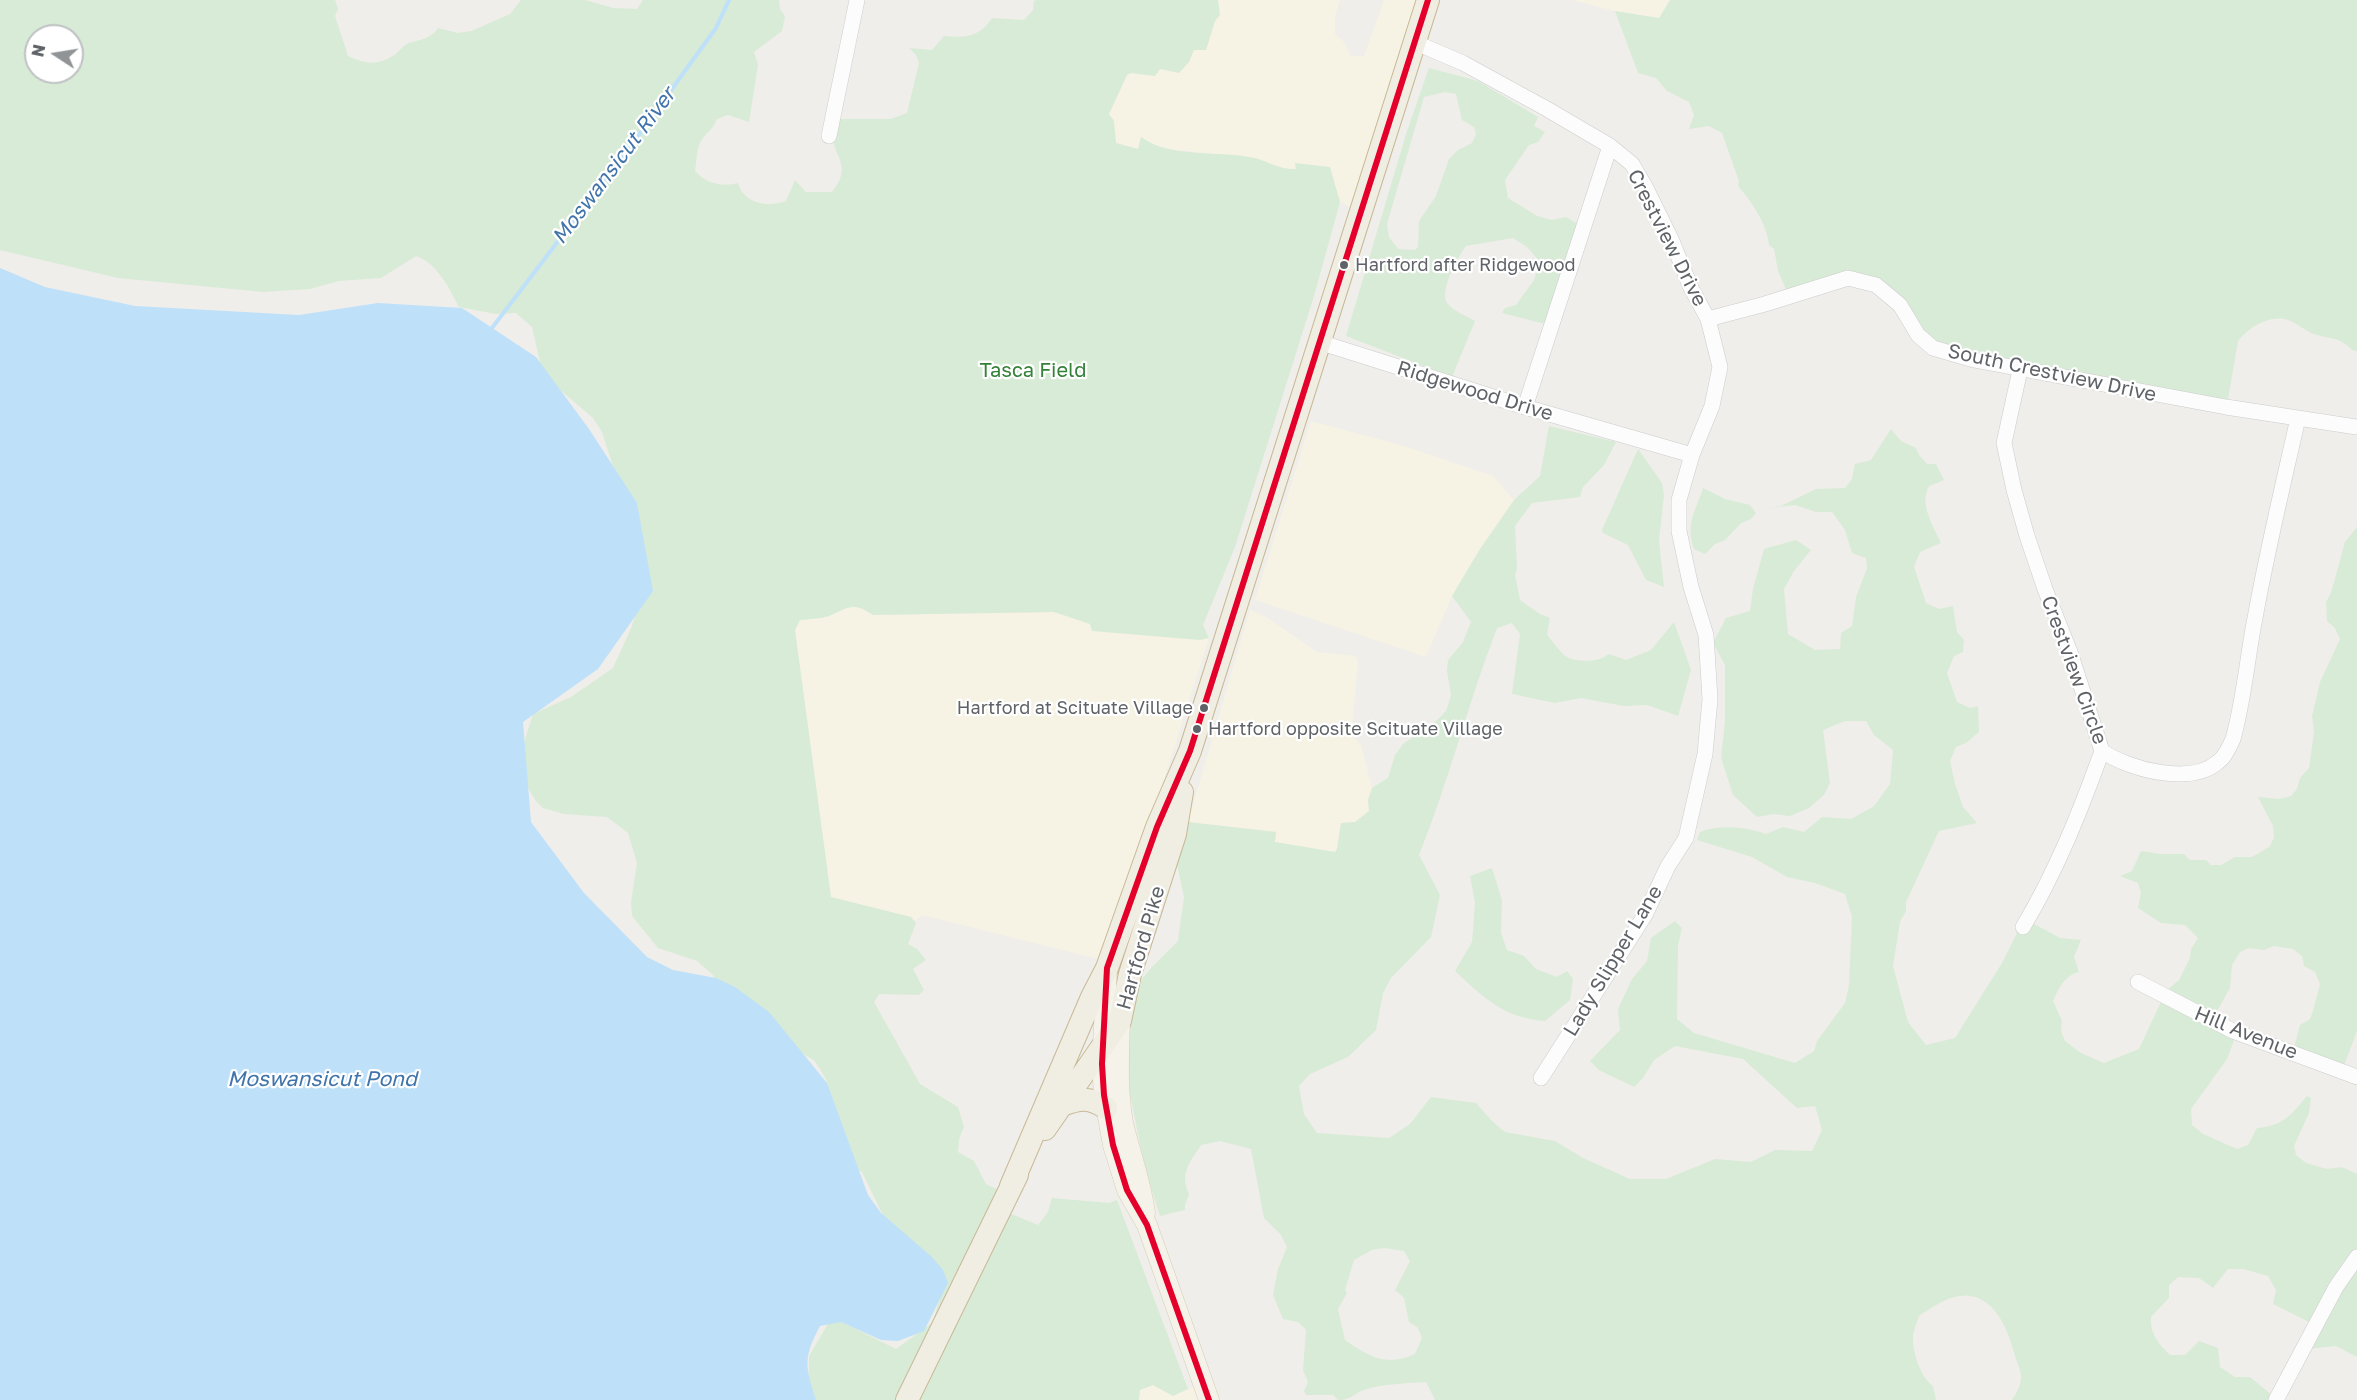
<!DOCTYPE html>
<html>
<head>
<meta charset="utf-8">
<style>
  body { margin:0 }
  #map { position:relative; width:2357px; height:1400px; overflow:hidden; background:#efeeea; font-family:"Golos Text",sans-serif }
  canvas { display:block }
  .north { position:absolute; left:24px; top:24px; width:60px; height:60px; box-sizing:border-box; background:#fff; border:2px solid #bfc1c3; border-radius:50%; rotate:282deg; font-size:16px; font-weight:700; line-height:24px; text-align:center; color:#5f6368 }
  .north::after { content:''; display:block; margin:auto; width:21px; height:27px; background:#919496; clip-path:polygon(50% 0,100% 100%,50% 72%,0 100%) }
</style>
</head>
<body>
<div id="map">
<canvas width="2357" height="1400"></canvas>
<div class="north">N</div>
</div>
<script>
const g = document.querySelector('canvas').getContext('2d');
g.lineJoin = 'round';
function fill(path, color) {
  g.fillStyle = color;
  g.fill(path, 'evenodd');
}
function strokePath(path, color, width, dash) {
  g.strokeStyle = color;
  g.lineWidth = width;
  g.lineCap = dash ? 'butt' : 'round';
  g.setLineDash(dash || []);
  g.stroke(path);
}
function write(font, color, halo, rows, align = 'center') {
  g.font = font + ' "Golos Text",sans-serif';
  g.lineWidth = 4.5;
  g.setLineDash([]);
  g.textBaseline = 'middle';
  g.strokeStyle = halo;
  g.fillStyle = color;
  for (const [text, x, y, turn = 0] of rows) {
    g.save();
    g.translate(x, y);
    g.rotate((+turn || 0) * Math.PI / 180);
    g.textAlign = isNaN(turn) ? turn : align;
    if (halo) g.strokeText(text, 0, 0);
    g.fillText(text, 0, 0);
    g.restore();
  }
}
const commercial = new Path2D(`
  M 1218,0 L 1340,0 L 1335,16 L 1335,34 L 1345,43 L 1350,56 L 1364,56 L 1384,0 L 1434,0 L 1365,213 L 1340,202 L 1330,167 L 1295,164 L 1296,169 L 1289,169 L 1265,164 L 1257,159 L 1161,148 L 1142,138 L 1138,149 L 1116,143 L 1109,114 L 1127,75 L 1131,73 L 1155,76 L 1160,69 L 1182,68 L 1189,62 L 1194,50 L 1206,50 L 1215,21 L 1220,15 Z
  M 1572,0 L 1670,0 L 1660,18 L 1615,11 Z
  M 1311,421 L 1407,447 L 1493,476 L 1514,500 L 1480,549 L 1452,596 L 1426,657 L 1255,600 Z
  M 856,606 L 873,615 L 1054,612 L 1090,624 L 1200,640 L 1209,638 L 1138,861 L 1103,960 L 922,915 L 915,921 L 911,917 L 831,897 L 795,630 L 800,620 L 827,617 L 841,609 Z
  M 1250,610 L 1266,617 L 1317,652 L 1356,656 L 1358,664 L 1351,735 L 1361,745 L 1372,788 L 1368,800 L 1369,811 L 1355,822 L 1341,823 L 1337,849 L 1335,852 L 1275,842 L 1276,832 L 1188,822 Z
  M 1204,1382 L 1213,1400 L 1139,1400 L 1140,1390 L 1153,1385 L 1173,1396 Z`);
const green = new Path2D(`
  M 0,0 L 335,0 L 338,9 L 335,16 L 348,56 C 364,64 378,66 394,55 C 399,52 403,45 409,43 C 420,40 432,38 438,28 L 458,33 L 471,31 L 510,14 L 521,0 L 585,0 L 613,8 L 637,9 L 643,0 L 779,0 L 780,9 L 785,16 L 782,31 L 754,52 L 758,65 L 749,122 L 728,115 L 717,119 C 711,132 710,129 703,138 C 696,146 697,161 695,171 C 707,184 721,187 738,183 C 743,203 768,208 786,201 L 795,180 L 806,192 L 832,192 C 859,160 820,150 837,119 L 891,119 L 907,113 L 919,63 L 916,55 L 909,48 L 932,50 L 944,36 C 965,38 980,37 992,18 L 1024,20 L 1033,10 L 1034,1 L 1037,0 L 1218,0 L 1220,15 L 1215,21 L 1206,50 L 1194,50 L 1189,62 L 1179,73 L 1160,69 L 1155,76 L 1131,73 L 1127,75 L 1109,114 L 1114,121 L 1116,143 L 1138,149 L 1141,137 C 1171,159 1220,150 1255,158 C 1269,162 1281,170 1296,169 L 1295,163 L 1330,167 L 1340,202 L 1314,296 L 1235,547 L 1203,625 L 1209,638 L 1200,640 L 1092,631 L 1090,624 L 1054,612 L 873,615 C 853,601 848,608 829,616 C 820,619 809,619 800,620 L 795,630 L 831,897 L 911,917 L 916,923 L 908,944 L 917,949 L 926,960 L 913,969 L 924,990 L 919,995 L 879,994 L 874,1002 L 920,1084 L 958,1107 L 964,1127 L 959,1139 L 958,1152 L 974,1161 L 986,1184 L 1009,1195 L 1004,1211 L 1038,1225 L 1048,1212 L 1052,1198 L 1109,1203 L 1117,1200 L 1188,1389 L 1173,1396 L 1153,1385 L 1140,1390 L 1139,1400 L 808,1400 L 809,1356 L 832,1317 L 896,1349 L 932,1323 L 945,1284 L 893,1236 L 862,1172 L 850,1167 L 840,1152 L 826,1079 L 815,1061 L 798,1051 L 716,983 L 713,975 L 697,961 L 658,948 L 632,916 L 631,902 L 637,863 L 628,833 L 607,817 L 564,814 L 543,808 L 536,801 L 528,788 L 522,749 L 533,714 L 571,697 L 613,668 L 632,626 L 641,592 L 616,476 L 602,432 L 593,418 L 560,390 L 541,367 L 532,327 L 516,313 L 496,314 L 459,307 C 449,288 438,264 416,256 L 381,278 L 339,281 L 310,289 L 263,292 L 118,278 L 0,250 ZM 36,36 L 72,36 L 72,72 L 36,72 Z
  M 1670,0 L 2357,0 L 2357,351 L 2352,350 C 2339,336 2331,340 2314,334 C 2305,331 2297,323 2288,320 C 2270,314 2249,327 2238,341 L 2227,405 L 1933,345 L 1877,288 L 1852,283 L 1791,301 L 1778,271 L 1774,249 L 1769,245 C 1767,224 1752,202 1738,186 L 1739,181 L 1722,133 L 1709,126 L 1689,129 L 1694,115 L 1689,102 L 1667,91 L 1656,78 L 1638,73 L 1615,11 L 1659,18 Z
  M 1429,68 L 1478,81 L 1538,117 L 1534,126 L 1545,132 L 1538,142 L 1529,145 L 1505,180 L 1508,198 L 1537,216 L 1552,220 L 1566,217 L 1588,230 L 1553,326 L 1502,313 L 1505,308 L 1516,305 L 1534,280 L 1540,262 L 1527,247 L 1513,238 L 1466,246 C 1458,257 1439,290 1447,303 C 1453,311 1467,316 1475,321 L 1452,377 L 1346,336 L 1407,131 ZM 1445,92 L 1456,94 L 1462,120 L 1474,127 L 1476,134 L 1472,143 L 1458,150 L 1449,159 L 1436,196 L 1419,221 L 1418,247 L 1415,250 L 1398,249 L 1389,237 L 1387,224 L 1424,97 Z
  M 1549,426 L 1616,442 L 1604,465 L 1583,487 L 1580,497 L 1532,503 L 1515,526 L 1517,569 L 1515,575 L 1520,600 L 1540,614 L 1550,618 L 1547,635 C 1553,641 1560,653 1567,657 C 1579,663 1599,662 1609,654 L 1626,660 L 1651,650 L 1674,622 L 1691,670 L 1678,716 L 1647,705 L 1624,706 L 1581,698 L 1555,703 L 1512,694 L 1520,634 L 1512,623 L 1497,628 C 1468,703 1449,781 1419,855 L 1440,895 L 1431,937 L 1391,978 L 1383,993 L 1376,1030 L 1348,1057 L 1310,1074 L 1299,1086 L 1304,1114 L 1317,1133 L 1389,1138 L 1410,1124 L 1431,1097 L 1476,1103 L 1492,1121 L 1505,1132 L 1555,1141 L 1583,1158 L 1630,1179 L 1666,1179 L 1715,1159 L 1751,1162 L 1775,1150 L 1812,1151 L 1822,1130 L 1815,1106 L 1797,1108 L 1743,1059 L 1675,1046 L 1654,1060 L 1643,1078 L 1634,1087 L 1599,1070 L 1590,1061 L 1620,1030 L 1618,1009 L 1632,979 L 1647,961 L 1651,938 L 1675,921 L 1682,928 L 1678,945 L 1677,1019 L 1694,1033 L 1795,1063 L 1814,1051 L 1817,1041 L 1845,1003 L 1849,985 L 1852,917 L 1845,894 L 1815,883 L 1787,877 L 1752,857 L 1697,840 L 1700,832 C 1718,824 1747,827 1766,834 L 1783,827 L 1804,832 L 1822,817 L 1851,819 L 1874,806 L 1890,784 L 1893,750 L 1874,735 L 1866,721 L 1845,721 L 1823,730 L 1830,783 L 1824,795 L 1809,808 L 1790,816 L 1774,814 L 1757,817 L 1733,795 L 1721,758 L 1725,721 L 1725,665 L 1713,643 L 1726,618 L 1750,611 L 1753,589 L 1764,549 L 1796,540 L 1811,550 L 1794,571 L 1784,589 L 1788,634 L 1815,650 L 1840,649 L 1841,633 L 1852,626 L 1856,597 L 1867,568 L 1866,558 L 1852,553 L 1845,530 L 1832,512 L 1816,512 L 1795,505 L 1768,508 L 1781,506 L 1816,489 L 1845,488 L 1852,479 L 1855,464 L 1871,460 L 1891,429 L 1901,441 L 1916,448 L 1919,455 L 1927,464 L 1936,464 L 1944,480 L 1929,486 C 1919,505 1933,525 1941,543 L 1920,552 L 1914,567 L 1926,603 L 1939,609 L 1953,606 L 1957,632 L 1964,640 L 1963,652 L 1954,656 L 1947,673 L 1957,702 L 1970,708 L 1978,706 L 1979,732 L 1966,743 L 1956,747 L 1950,761 L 1955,784 L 1963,807 L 1977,823 L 1939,831 L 1906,902 L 1906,911 L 1900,922 L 1893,966 L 1908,1022 L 1926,1045 L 1955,1038 L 2002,963 L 2020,927 L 2027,920 L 2060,938 L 2081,940 L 2074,957 L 2079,972 C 2064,976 2059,988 2053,1001 L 2062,1021 L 2061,1031 L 2065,1041 L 2081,1053 L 2104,1063 L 2139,1049 L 2166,991 L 2179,980 L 2190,958 L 2191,949 L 2198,938 L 2185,925 L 2161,923 L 2138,908 L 2141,893 L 2138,883 L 2120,876 L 2132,871 L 2141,851 L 2160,854 L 2184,854 L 2190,860 L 2206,860 L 2211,865 L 2221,865 L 2235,857 L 2252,857 L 2269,847 L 2274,838 L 2273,826 L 2258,797 L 2279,799 L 2291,796 L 2297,789 L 2300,778 L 2309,768 L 2314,732 L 2312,716 L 2320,682 L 2340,639 L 2335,628 L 2327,621 L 2326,602 L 2331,593 L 2345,542 L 2357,527 L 2357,1031 L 2342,1071 L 2294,1048 L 2300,1025 L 2310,1019 L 2313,1011 L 2320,984 L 2315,972 L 2304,966 L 2302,956 L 2293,949 L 2274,946 L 2264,950 L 2249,948 L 2240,952 L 2232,965 L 2230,988 L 2212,1020 L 2236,1035 L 2227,1059 L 2191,1109 L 2192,1125 L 2203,1134 L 2237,1149 L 2248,1145 L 2257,1128 C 2283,1126 2291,1115 2307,1096 L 2311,1098 L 2309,1113 L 2294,1146 L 2296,1155 L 2306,1163 L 2327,1169 L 2342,1167 L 2357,1174 L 2357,1357 L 2336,1346 L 2307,1349 L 2313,1324 L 2273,1304 L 2276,1290 L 2268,1276 L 2243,1269 L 2228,1269 L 2213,1288 L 2199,1278 L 2178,1277 L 2169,1285 L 2169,1298 L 2151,1317 C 2150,1334 2158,1343 2170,1355 L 2185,1355 L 2199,1341 L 2218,1348 L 2220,1367 L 2235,1377 L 2250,1377 L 2273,1396 L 2274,1400 L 2012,1400 C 2016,1394 2020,1387 2021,1379 C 2022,1372 2017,1363 2015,1356 C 2009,1334 1998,1300 1970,1296 C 1952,1293 1933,1307 1919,1316 C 1917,1322 1914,1329 1913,1335 C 1912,1352 1920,1376 1933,1386 L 1936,1400 L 1435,1400 L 1426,1382 C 1408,1383 1381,1384 1364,1390 C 1353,1394 1352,1400 1338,1400 L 1333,1395 L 1306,1395 L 1304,1391 L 1308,1382 L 1303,1370 L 1306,1330 L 1298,1322 L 1283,1319 L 1273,1295 L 1278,1269 L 1287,1247 L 1281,1235 L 1264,1218 L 1251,1149 L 1220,1141 L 1201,1145 C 1190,1162 1179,1174 1189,1194 L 1185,1205 L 1185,1210 L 1160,1216 L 1145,1169 L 1128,1084 L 1129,1036 L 1137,985 L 1151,968 L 1178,941 L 1184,897 L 1176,860 L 1188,822 L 1276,832 L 1275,842 L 1335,852 L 1337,849 L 1341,823 L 1355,822 L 1369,811 L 1368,800 L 1372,788 L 1388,778 L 1395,755 L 1403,744 L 1435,722 L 1446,711 L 1451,695 L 1447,671 L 1448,660 L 1463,642 L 1471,622 L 1452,596 L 1480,549 L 1514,500 L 1540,476 ZM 1384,1248 L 1404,1251 L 1410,1261 L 1395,1290 L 1404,1298 L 1409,1322 L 1418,1328 L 1422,1338 L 1415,1354 C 1386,1367 1370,1357 1345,1340 L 1338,1309 L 1347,1293 L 1345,1290 L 1354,1260 L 1372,1250 Z
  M 1638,449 L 1662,483 L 1664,495 L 1659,540 L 1664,587 L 1646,580 L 1628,545 L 1603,533 L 1602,530 Z
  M 1703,488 L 1725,499 L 1750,505 L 1756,513 L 1751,519 L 1741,523 L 1725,540 L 1715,544 L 1705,554 L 1694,549 C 1685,522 1696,511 1703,488 Z
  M 1492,868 L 1502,900 L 1501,933 L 1507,950 L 1524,956 L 1536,969 L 1557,977 L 1567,971 L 1573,979 L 1570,1000 L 1545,1021 C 1504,1018 1484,998 1455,971 L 1472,942 L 1475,903 L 1470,876 Z`);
const water = new Path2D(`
  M 0,268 L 45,287 L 135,306 L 299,315 L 378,303 L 462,308 L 536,357 L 589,429 L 637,503 L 653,591 L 598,669 L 523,722 L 531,822 L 584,893 L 647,957 L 673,970 L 716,978 L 735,987 L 769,1012 L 827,1083 L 868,1195 L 881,1213 L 932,1257 L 943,1270 L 948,1283 L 924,1331 L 898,1341 L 881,1340 L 841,1322 L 820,1326 C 803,1358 805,1366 816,1400 L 0,1400 Z`);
const stream = new Path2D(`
  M 492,328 L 635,140 L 716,28 L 729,0`);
const minor = new Path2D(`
  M 829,136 L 857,0
  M 1708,319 L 1765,304 L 1848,278 L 1876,285 L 1900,305 L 1918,335 L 1933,348 L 1974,360 L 2226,407 L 2357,427
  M 1319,342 L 1525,407 L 1692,455 L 1712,406 L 1720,367 L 1708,319 L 1691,288 L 1672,241 L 1646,188 L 1632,164 L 1610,146 L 1547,109 L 1463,63 L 1414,42
  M 2020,370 L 2004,443 L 2014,490 L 2027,536 L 2045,589 L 2070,652 L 2102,751 C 2128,769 2190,786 2218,762 C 2224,758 2230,746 2233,739 C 2244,700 2247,659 2255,618 C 2267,551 2283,485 2298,418
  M 1525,407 L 1610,146
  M 2023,927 C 2056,872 2080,812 2102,751
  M 2138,982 L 2233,1031 L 2357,1077
  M 1541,1078 L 1645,915 L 1668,866 L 1686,838 L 1705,754 L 1710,699 L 1706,635 L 1691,587 L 1679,531 L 1679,500 L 1692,455
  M 2276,1400 L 2336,1287 L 2357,1257`);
const major = new Path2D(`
  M 1107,969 L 1102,1064 L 1104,1095 L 1113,1145 L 1127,1190 L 1147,1225 L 1209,1400
  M 1120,1021 C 1119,1055 1117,1089 1123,1123 C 1130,1153 1141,1182 1145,1213`);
const highway = new Path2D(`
  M 1062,1105 C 1080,1098 1090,1097 1106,1108
  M 1045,1129 L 1120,1021 L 1130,974 L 1175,834 L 1182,792
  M 1011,1186 L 1092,997 L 1107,968 L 1157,827 L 1190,751 L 1428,0
  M 907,1400 L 1017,1175`);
const bus1 = new Path2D(`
  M 1209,1400 L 1147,1225 L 1127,1190 L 1113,1145 L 1104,1095 L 1102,1064 L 1107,968 L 1157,827 L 1190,751 L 1428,0`);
const markers = [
  [1344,265,5,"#5f6368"],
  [1204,708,5,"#5f6368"],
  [1197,729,5,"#5f6368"]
];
const busNames = [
  ["Hartford after Ridgewood",1355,265],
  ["Hartford at Scituate Village",1193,708,"right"],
  ["Hartford opposite Scituate Village",1208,729]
];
const streetNames = [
  ["Crestview Drive",1667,238,63],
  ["South Crestview Drive",2052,373,12],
  ["Ridgewood Drive",1475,391,17],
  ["Crestview Circle",2074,670,70],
  ["Hartford Pike",1141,948,-74],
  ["Lady Slipper Lane",1613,961,-59],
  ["Hill Avenue",2246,1033,22]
];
const parkNames = [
  ["Tasca Field",1033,371]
];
const waterNames = [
  ["Moswansicut River",614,166,-53],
  ["Moswansicut Pond",322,1079]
];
fill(commercial, '#f7f3e4');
fill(green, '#d8ebd6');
fill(water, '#bfe0f9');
strokePath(stream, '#bfe0f9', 4);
strokePath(minor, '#cbcccc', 16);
strokePath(major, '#d7ceb8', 21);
strokePath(highway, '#c8b996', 24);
strokePath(minor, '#fdfcfc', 15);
strokePath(major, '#f4f2e9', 20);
strokePath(highway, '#f0ede3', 22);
strokePath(bus1, '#e4002b', 6);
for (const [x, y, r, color] of markers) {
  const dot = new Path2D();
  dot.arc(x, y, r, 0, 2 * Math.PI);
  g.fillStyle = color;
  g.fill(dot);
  strokePath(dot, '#fff', 2);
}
write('18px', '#5f6368', '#fff', busNames, 'left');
write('20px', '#5f6368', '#fff', streetNames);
write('20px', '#348238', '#fff', parkNames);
write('italic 21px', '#4174aa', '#fff', waterNames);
</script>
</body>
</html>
